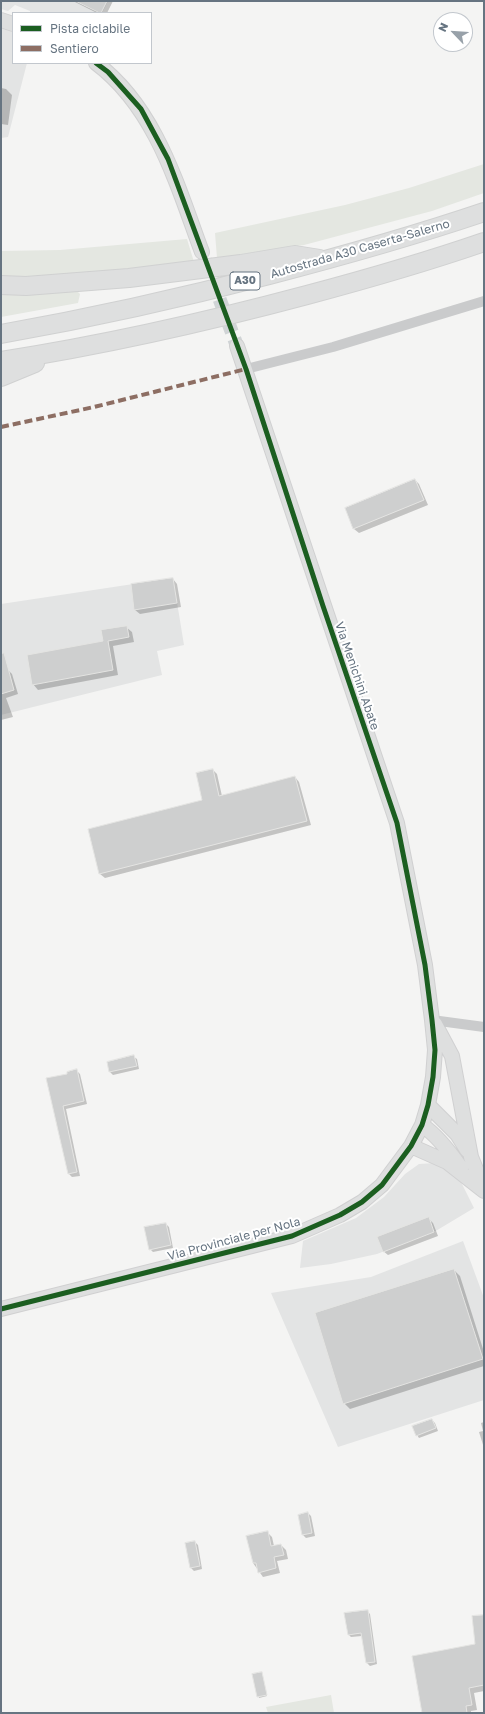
<!DOCTYPE html>
<html>
<head>
<meta charset="utf-8">
<style>
  body { margin:0 }
  #map { position:relative; width:485px; height:1714px; overflow:hidden; background:#f4f4f3; font-family:"Golos Text",sans-serif }
  canvas { display:block }
  .frame { position:absolute; inset:0; border:2px solid #667481; pointer-events:none }
  .legend { position:absolute; left:12px; top:12px; width:140px; height:52px; box-sizing:border-box; background:#fff; border:1px solid #c2c7cd; margin:0; padding:5px 7px; list-style:none; font-size:12px; color:#667481 }
  .legend li { display:flex; align-items:center; gap:8px; height:20px }
  .legend b { width:20px; border:1px solid #c2c7cd }
  .north { position:absolute; left:433px; top:12px; width:40px; height:40px; box-sizing:border-box; background:#fff; border:1px solid #c2c7cd; border-radius:50%; rotate:295deg; font-size:11px; font-weight:700; line-height:16px; text-align:center; color:#667481 }
  .north::after { content:''; display:block; margin:auto; width:14px; height:18px; background:#98a1a9; clip-path:polygon(50% 0,100% 100%,50% 72%,0 100%) }
</style>
</head>
<body>
<div id="map">
<canvas width="485" height="1714"></canvas>
<div class="frame"></div>
<ul class="legend">
<li><b style="height:5px;background:#1b5e20"></b>Pista ciclabile</li>
<li><b style="height:5px;background:#8d6e63"></b>Sentiero</li>
</ul>
<div class="north">N</div>
</div>
<script>
const g = document.querySelector('canvas').getContext('2d');
g.lineJoin = 'round';
function fill(path, color) {
  g.fillStyle = color;
  g.fill(path, 'evenodd');
}
function strokePath(path, color, width, dash) {
  g.strokeStyle = color;
  g.lineWidth = width;
  g.lineCap = dash ? 'butt' : 'round';
  g.setLineDash(dash || []);
  g.stroke(path);
}
function write(font, color, halo, rows, align = 'center') {
  g.font = font + ' "Golos Text",sans-serif';
  g.lineWidth = 4;
  g.setLineDash([]);
  g.textBaseline = 'middle';
  g.strokeStyle = halo;
  g.fillStyle = color;
  for (const [text, x, y, turn = 0] of rows) {
    g.save();
    g.translate(x, y);
    g.rotate((+turn || 0) * Math.PI / 180);
    g.textAlign = isNaN(turn) ? turn : align;
    if (halo) g.strokeText(text, 0, 0);
    g.fillText(text, 0, 0);
    g.restore();
  }
}
const built = new Path2D(`
  M 1,1 L 108,1 L 102,13 L 30,13 L 30,11 L 15,5 L 8,11 L 1,9 Z
  M 1,28 L 13,32 L 13,63 L 27,63 L 8,137 L 1,138 Z
  M 173,578 L 184,645 L 157,651 L 162,675 L 1,715 L 1,604 Z
  M 435,1163 L 448,1168 L 460,1180 L 474,1208 L 434,1232 L 377,1254 L 331,1264 L 300,1268 L 303,1241 L 356,1218 L 384,1197 L 405,1174 L 419,1164 Z
  M 463,1241 L 484,1298 L 484,1400 L 338,1447 L 271,1293 L 371,1277 Z`);
const green = new Path2D(`
  M 484,164 L 484,193 L 432,211 L 304,245 L 217,258 L 215,233 L 345,205 L 409,188 Z
  M 187,239 L 194,262 L 76,275 L 1,277 L 1,251 L 60,250 Z
  M 1,289 L 75,289 L 80,294 L 78,303 L 1,317 Z
  M 331,1695 L 334,1713 L 268,1713 L 266,1707 Z`);
const shadow = new Path2D(`
  M 73,1 L 113,1 L 107,13 L 97,13 Z
  M 1,88 L 6,89 L 12,95 L 8,125 L 1,124 Z
  M 415,480 L 419,484 L 428,505 L 359,533 L 354,529 L 346,508 Z
  M 173,579 L 177,584 L 181,607 L 140,614 L 135,610 Z
  M 126,627 L 132,632 L 134,642 L 113,646 L 118,675 L 38,690 L 33,684 L 104,642 Z
  M 8,670 L 12,674 L 18,694 L 6,698 L 13,717 L 1,720 L 1,672 Z
  M 213,770 L 217,774 L 222,796 L 295,777 L 299,782 L 311,825 L 105,878 L 100,874 L 204,801 Z
  M 134,1057 L 137,1059 L 139,1069 L 113,1075 L 110,1072 L 108,1062 Z
  M 77,1071 L 80,1074 L 87,1104 L 66,1109 L 80,1176 L 72,1177 L 69,1174 L 47,1079 L 69,1075 Z
  M 428,1218 L 433,1223 L 438,1236 L 388,1255 L 383,1251 Z
  M 166,1224 L 169,1227 L 173,1248 L 153,1252 L 150,1249 Z
  M 454,1270 L 460,1276 L 484,1352 L 484,1366 L 350,1409 L 344,1403 Z
  M 432,1420 L 435,1423 L 438,1431 L 419,1438 L 417,1435 Z
  M 484,1422 L 484,1448 L 479,1432 L 483,1431 L 481,1423 Z
  M 308,1513 L 311,1516 L 315,1536 L 306,1538 L 303,1535 Z
  M 267,1532 L 272,1537 L 274,1546 L 281,1545 L 286,1550 L 288,1559 L 277,1561 L 280,1573 L 263,1577 L 253,1563 Z
  M 195,1542 L 198,1545 L 202,1569 L 194,1571 L 191,1568 Z
  M 367,1611 L 370,1614 L 377,1664 L 370,1666 L 367,1663 L 362,1636 L 351,1637 L 348,1634 Z
  M 484,1616 L 484,1691 L 474,1693 L 477,1710 L 471,1711 L 471,1713 L 423,1713 L 476,1645 Z
  M 261,1673 L 267,1696 L 259,1698 L 253,1675 Z`);
const building = new Path2D(`
  M 76,1 L 107,1 L 101,13 Z
  M 415,479 L 424,500 L 353,529 L 345,508 Z
  M 173,578 L 177,603 L 134,610 L 131,584 Z
  M 127,626 L 129,637 L 108,641 L 113,670 L 32,685 L 27,655 L 103,641 L 101,630 Z
  M 4,653 L 14,690 L 1,694 L 1,654 Z
  M 213,769 L 219,796 L 295,776 L 307,821 L 99,874 L 88,829 L 202,800 L 196,773 Z
  M 134,1055 L 137,1066 L 109,1072 L 107,1062 Z
  M 77,1069 L 84,1101 L 63,1106 L 77,1172 L 68,1174 L 46,1078 L 67,1074 L 67,1072 Z
  M 429,1217 L 434,1232 L 383,1252 L 377,1237 Z
  M 166,1223 L 171,1245 L 149,1250 L 144,1227 Z
  M 454,1269 L 483,1359 L 343,1404 L 315,1313 Z
  M 432,1419 L 436,1428 L 416,1436 L 412,1426 Z
  M 308,1512 L 312,1533 L 302,1535 L 298,1515 Z
  M 268,1531 L 271,1546 L 281,1544 L 284,1555 L 274,1557 L 276,1568 L 258,1573 L 256,1563 L 253,1563 L 246,1536 Z
  M 195,1541 L 200,1566 L 190,1568 L 185,1543 Z
  M 368,1610 L 375,1662 L 366,1663 L 361,1633 L 348,1635 L 344,1613 Z
  M 484,1615 L 484,1685 L 469,1688 L 472,1705 L 466,1706 L 467,1713 L 422,1713 L 412,1656 L 475,1644 L 472,1616 Z
  M 262,1672 L 267,1695 L 257,1697 L 252,1674 Z`);
const secondaryTunnel = new Path2D(`
  M 205,260 L 237,346`);
const street = new Path2D(`
  M 246,369 L 333,347 L 484,301
  M 432,1020 L 484,1027`);
const secondary = new Path2D(`
  M 1,20 L 13,24
  M 96,63 C 156,108 177,185 202,252
  M 435,1024 L 452,1056 L 471,1157 L 484,1189
  M 428,1105 L 457,1134 L 467,1150
  M 422,1125 C 438,1136 450,1152 461,1168
  M 411,1146 L 447,1162 L 484,1191
  M 1,1309 L 292,1236 L 340,1215 L 362,1202 L 382,1185 L 411,1146 L 422,1125 L 428,1105 L 433,1077 L 435,1050 L 432,1020 L 425,965 L 397,823 L 237,346`);
const highway = new Path2D(`
  M 1,285 L 26,286 L 129,278 L 241,264 L 295,255 L 320,259
  M 1,334 C 91,318 181,298 269,275 C 342,256 413,236 484,212
  M 1,361 C 104,345 206,322 307,295 C 367,279 426,262 484,242
  M 1,377 L 35,363`);
const quiet = new Path2D(`
  M 1,427 L 94,407 L 246,369`);
const cycleway = new Path2D(`
  M 1,1309 L 292,1236 L 340,1215 L 362,1202 L 382,1185 L 411,1146 L 422,1125 L 428,1105 L 433,1077 L 435,1050 L 432,1020 L 425,965 L 397,823 L 323,606 L 246,369 L 168,159 L 141,109 L 108,72 L 96,63`);
const shields = [
  [245,281,30]
];
const shieldNames = [
  ["A30",245,281]
];
const streetNames = [
  ["Autostrada A30 Caserta-Salerno",360,249,-16],
  ["Via Menichini Abate",357,676,71],
  ["Via Provinciale per Nola",234,1239,-15]
];
fill(built, '#e3e4e4');
fill(green, '#e4e7e1');
fill(shadow, '#0003');
fill(building, '#cecfcf');
strokePath(building, '#e4e4e2', 1);
strokePath(secondaryTunnel, '#d0d4d6', 14, [14, 7]);
strokePath(secondary, '#d0d0d1', 16);
strokePath(highway, '#d0d1d1', 20);
strokePath(street, '#cacbcc', 10);
strokePath(secondary, '#dedfdf', 14);
strokePath(highway, '#dedfdf', 18);
strokePath(quiet, '#8d6e63', 4, [8, 4]);
strokePath(cycleway, '#1b5e20', 5);
for (const [x, y, w] of shields) {
  const box = new Path2D();
  box.roundRect(x - w / 2, y - 9, w, 18, 3);
  g.fillStyle = '#fff';
  g.fill(box);
  strokePath(box, '#667481', 1);
}
write('bold 11px', '#667481', null, shieldNames);
write('12px', '#667481', '#fff', streetNames);
</script>
</body>
</html>
